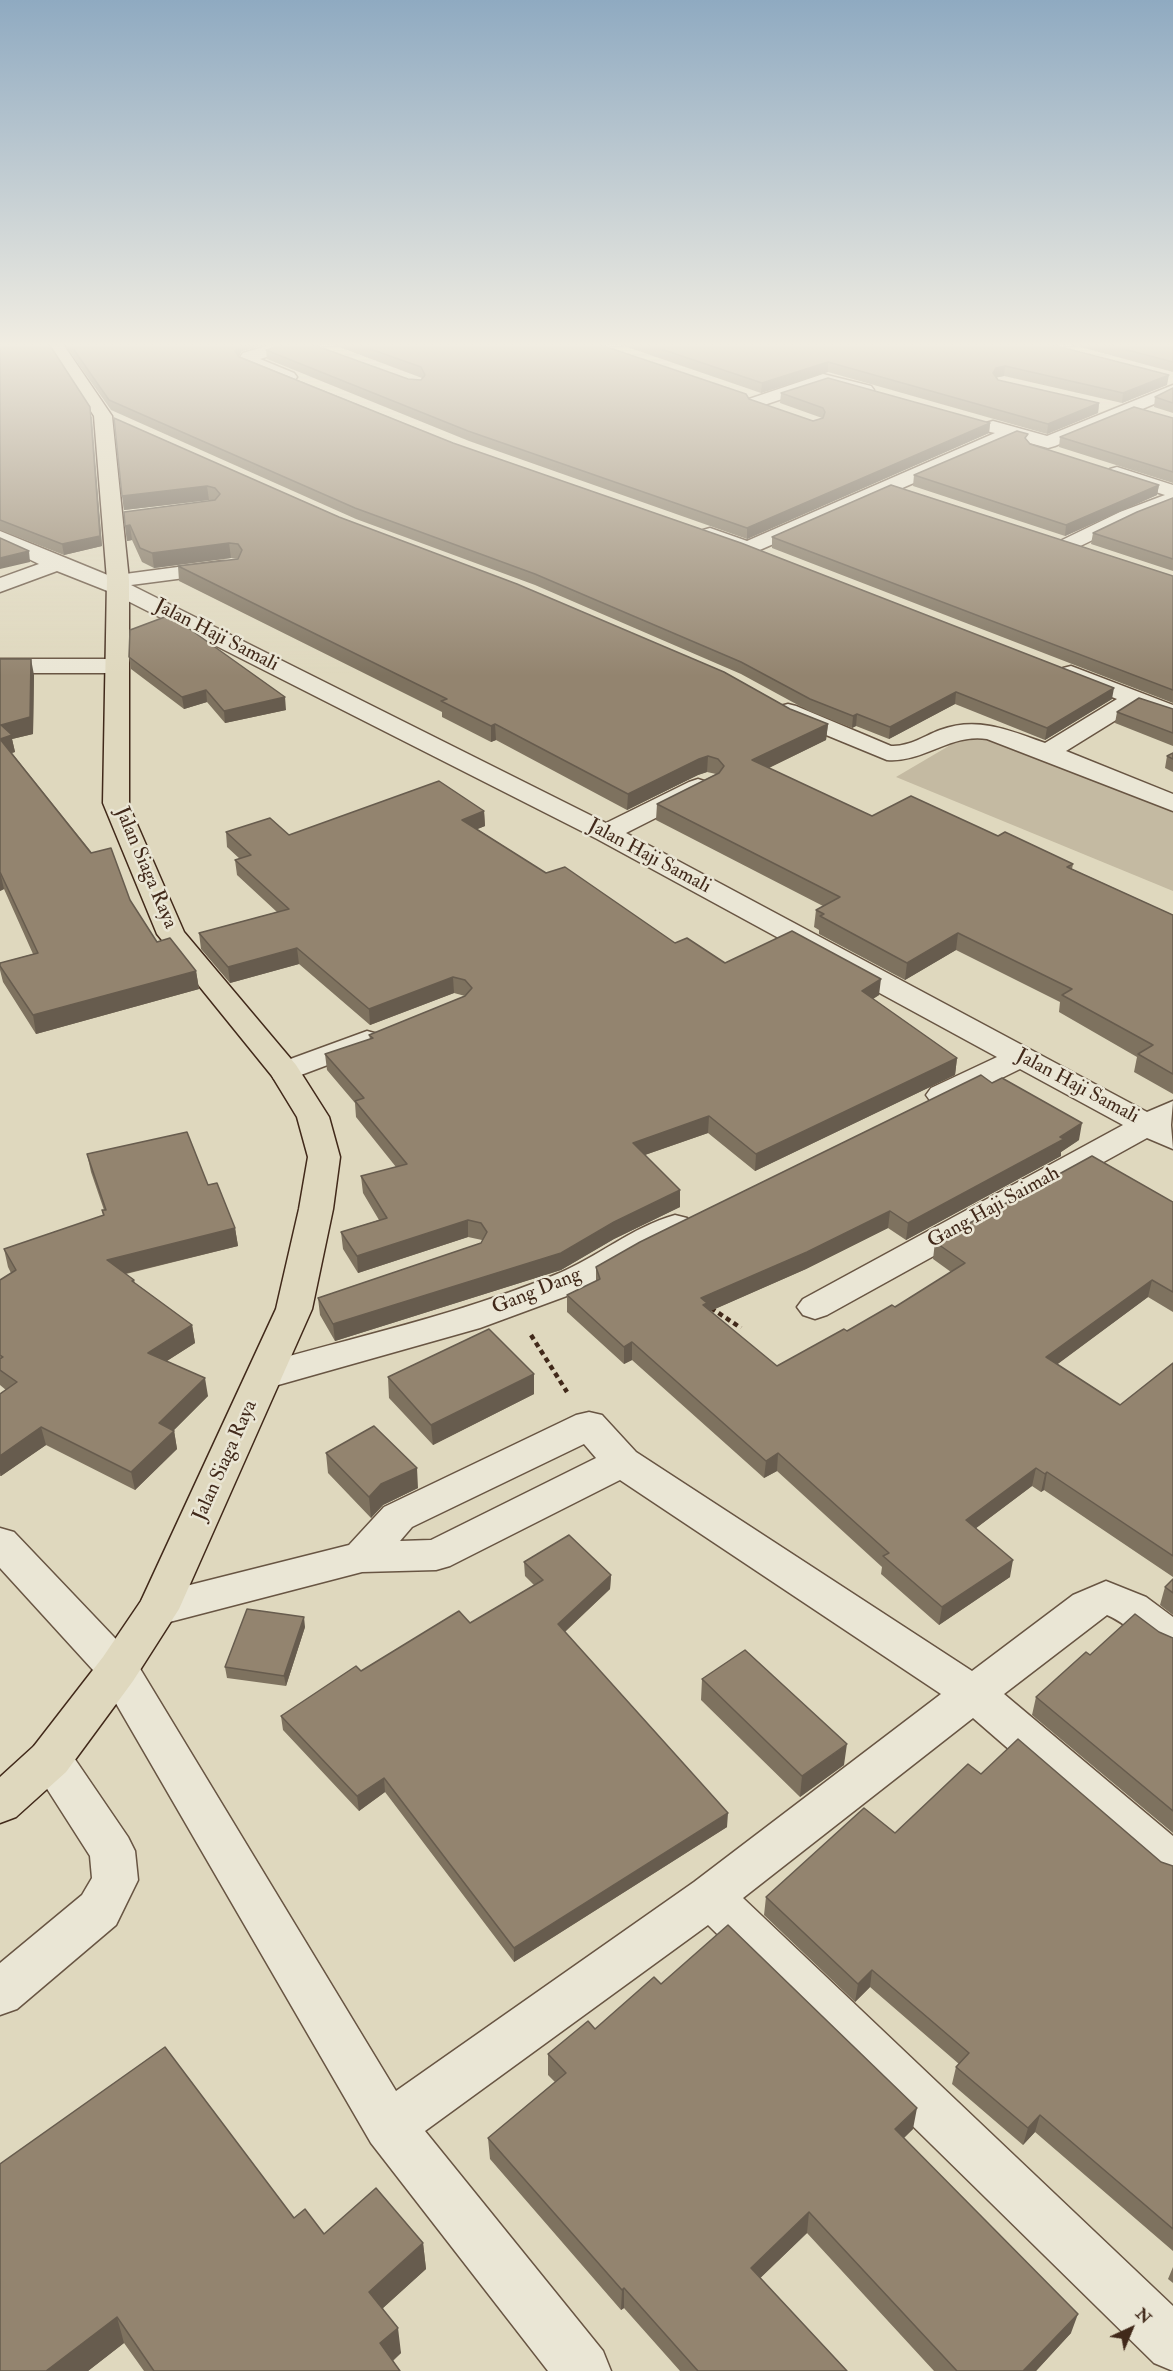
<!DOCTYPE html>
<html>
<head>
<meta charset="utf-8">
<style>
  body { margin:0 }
  #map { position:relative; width:1173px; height:2371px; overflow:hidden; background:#dfd8be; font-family:"IM FELL Double Pica",serif }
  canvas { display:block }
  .north { position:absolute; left:1101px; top:2299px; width:60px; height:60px; -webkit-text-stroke:4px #eae6d5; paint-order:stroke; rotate:44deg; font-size:16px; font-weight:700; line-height:24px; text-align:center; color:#41291a }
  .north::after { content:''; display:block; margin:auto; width:21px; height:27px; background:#41291a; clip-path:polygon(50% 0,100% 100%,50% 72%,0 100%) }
</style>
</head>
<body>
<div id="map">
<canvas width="1173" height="2371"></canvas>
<div class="north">N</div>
</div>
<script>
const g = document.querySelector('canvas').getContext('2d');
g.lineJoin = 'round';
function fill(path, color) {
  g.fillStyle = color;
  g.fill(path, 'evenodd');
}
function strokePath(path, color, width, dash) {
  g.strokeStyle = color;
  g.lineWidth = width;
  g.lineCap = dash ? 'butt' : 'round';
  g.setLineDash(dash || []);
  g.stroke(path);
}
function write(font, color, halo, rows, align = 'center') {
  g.font = font + ' "IM FELL Double Pica",serif';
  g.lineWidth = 5;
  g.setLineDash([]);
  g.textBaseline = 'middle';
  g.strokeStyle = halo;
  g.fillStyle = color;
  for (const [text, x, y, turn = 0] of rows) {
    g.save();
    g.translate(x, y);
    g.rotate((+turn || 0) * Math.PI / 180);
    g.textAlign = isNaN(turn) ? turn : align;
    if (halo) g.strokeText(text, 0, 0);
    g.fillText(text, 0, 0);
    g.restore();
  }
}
const green = new Path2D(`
  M 976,730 L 1173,806 L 1173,891 L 896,777 Z`);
const path = new Path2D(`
  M 711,1308 L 741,1328
  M 531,1335 L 567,1392`);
const minor = new Path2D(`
  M 273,344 L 299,344 L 296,348 L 260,359 L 294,373 L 297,377 L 294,381 L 282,381 L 241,364 L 238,360 L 243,353 Z
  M 823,374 L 871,386 L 874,390 L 871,394 L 865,395 L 824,385 L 755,408 L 749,407 L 746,403 L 749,399 Z
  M 1173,385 L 1173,396 L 1055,446 L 1048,448 L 1015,439 L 755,552 C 739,557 718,544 703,538 L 700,534 L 703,530 L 710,528 L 747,541 L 995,433 L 986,431 L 984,427 L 986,423 L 993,421 L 1047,436 Z
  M 1117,467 L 1173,485 L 1173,505 L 1134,520 L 1072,550 L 1065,552 L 1058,550 L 1055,546 L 1058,542 L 1120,512 L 1165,495 L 1110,477 L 1107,473 L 1110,469 Z
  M 0,531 L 110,576 L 223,561 L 231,562 L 234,567 L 231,572 L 223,573 L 131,585 L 606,823 L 689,782 L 698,779 L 707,782 L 711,787 L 707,792 L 626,833 L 1147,1112 L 1173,1101 L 1171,1125 L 1173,1149 L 1147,1138 L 827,1315 L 815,1319 L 803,1315 L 797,1307 L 803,1299 L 1123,1125 L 1020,1069 L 953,1102 L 942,1104 L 931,1102 L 926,1095 L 931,1088 L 997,1057 L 597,839 L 110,592 L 57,571 L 0,592 L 0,578 L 39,564 L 0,545 Z
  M 0,659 L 116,659 L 124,661 L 128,666 L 124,671 L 116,673 L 0,673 Z
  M 1071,666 L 1173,705 L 1173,720 L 1137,707 L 1066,751 L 1173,794 L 1173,811 L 987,739 C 951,733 923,763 887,760 L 780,716 L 776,711 L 780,706 L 788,704 L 796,706 L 891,746 C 909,747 924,736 940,730 C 977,716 1009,730 1045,743 L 1117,699 L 1063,678 L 1059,673 L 1063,668 Z
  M 367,1031 L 378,1034 L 382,1040 L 378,1046 L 285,1081 L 274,1079 L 270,1072 L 274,1065 Z
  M 675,1215 L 687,1218 L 692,1226 L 687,1234 L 639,1257 L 583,1290 L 480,1328 L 264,1389 L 251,1385 L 246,1376 L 251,1367 C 353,1337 459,1315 557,1274 C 598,1257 632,1227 675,1215 Z
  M 589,1412 L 602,1415 L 636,1452 L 972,1671 L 1073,1595 L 1106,1581 L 1146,1597 L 1173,1617 L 1173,1657 C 1147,1648 1131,1625 1107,1615 L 1004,1694 L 1173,1836 L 1173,1884 L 1157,1878 L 973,1718 L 743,1898 L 1173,2306 L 1173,2371 L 1154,2363 L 708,1925 L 425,2131 L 603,2351 L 611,2371 L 548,2371 L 371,2143 L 103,1681 L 0,1568 L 0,1528 L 14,1532 L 133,1657 L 396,2091 L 694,1882 L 941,1694 L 620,1480 L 450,1566 L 436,1570 L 362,1572 L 158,1625 L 143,1620 L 137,1609 L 143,1598 L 158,1593 L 349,1545 L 384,1507 L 576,1415 ZM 584,1444 L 596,1458 L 431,1540 L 400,1541 L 412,1527 Z
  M 50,1741 L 66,1746 L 128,1837 L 135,1851 L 138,1880 L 116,1925 L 17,2009 L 0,2015 L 0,1963 L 82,1895 L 92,1878 L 90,1856 L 28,1759 L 34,1746 Z`);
const major = new Path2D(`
  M 47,344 L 63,344 L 112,416 L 129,580 L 129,803 L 133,815 L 184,932 L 296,1065 L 329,1117 L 340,1157 L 333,1209 L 312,1309 L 179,1609 L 133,1681 L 66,1772 L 16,1817 L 0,1823 L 0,1777 L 34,1746 L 103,1657 L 141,1601 L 276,1309 L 299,1209 L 308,1157 L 297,1117 L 272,1076 L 157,934 L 103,803 L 107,580 L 94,416 Z`);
const wall = new Path2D(`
  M 0,344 L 92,417 L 102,546 L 64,555 L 0,530 Z
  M 64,344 L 266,344 L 242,351 L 239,356 L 453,443 L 1112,699 L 1045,740 L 955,704 L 889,739 L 856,726 L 852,728 L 809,711 L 741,674 L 535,585 L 356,519 L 111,410 Z
  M 331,344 L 598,344 L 749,399 L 813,421 L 822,418 L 780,403 L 781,393 L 990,423 L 989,433 L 747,539 L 469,441 L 267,359 L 266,350 L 408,379 L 421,380 L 422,378 Z
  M 618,344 L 1049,344 L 1167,385 L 1122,403 L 1004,376 L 996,377 L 998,380 L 1099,403 L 1098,413 L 1047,434 L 828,372 L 761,393 Z
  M 1069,344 L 1173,344 L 1173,372 Z
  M 1173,388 L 1173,413 L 1154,407 L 1155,397 Z
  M 114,418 L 339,517 L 790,709 L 828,724 L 826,740 L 769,768 L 872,816 L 998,836 L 1073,864 L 1072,869 L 1173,915 L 1173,1094 L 1134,1072 L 1137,1057 L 1059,1012 L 1060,1002 L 956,950 L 905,980 L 819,934 L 819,930 L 814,927 L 816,910 L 823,906 L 656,820 L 657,804 L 716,774 L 707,772 L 698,775 L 627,810 L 496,740 L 491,742 L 442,717 L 442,712 L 179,581 L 178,566 L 238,559 L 231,558 L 154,568 L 142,562 L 132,540 L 127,541 L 124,512 L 212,501 L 209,500 L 124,510 Z
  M 1173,418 L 1173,483 L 1059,447 L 1060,437 Z
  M 1027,440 L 1030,444 L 1159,485 L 1157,495 L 1065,536 L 913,486 L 914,475 Z
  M 1173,498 L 1173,571 L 1091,544 L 1093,533 Z
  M 772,537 L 1173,576 L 1173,703 L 772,548 Z
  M 129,657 L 286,710 L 225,723 L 207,702 L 184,709 L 131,669 Z
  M 0,659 L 34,675 L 33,734 L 12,739 L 15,752 L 12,753 L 130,900 L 157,942 L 196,971 L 199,989 L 36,1034 L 3,982 L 0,970 L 0,963 L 33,954 L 4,889 L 0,891 Z
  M 1173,709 L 1173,746 L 1115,723 L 1117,712 Z
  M 1173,753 L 1173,772 L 1165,768 L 1167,756 Z
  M 484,811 L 485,826 L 477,829 L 546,873 L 675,943 L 725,963 L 879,995 L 873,999 L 957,1058 L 955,1075 L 755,1171 L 708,1133 L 645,1155 L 680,1190 L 680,1207 L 614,1239 L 561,1270 L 335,1341 L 320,1315 L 318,1298 L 481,1243 L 482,1241 L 482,1240 L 468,1237 L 358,1273 L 343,1249 L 341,1232 L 379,1220 L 363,1193 L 361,1176 L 396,1167 L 356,1117 L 355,1103 L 327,1070 L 325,1054 L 370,1039 L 369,1035 L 465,996 L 454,993 L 370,1025 L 299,964 L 230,983 L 201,949 L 199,933 L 277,912 L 237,875 L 235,860 L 240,859 L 227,847 L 226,832 L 289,835 Z
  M 1079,1140 L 1061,1152 L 1061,1156 L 906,1240 L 888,1228 L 806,1269 L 710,1311 L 777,1366 L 895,1307 L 951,1272 L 933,1259 L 935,1242 L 1173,1202 L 1173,1312 L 1148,1297 L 1057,1364 L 1120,1405 L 1173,1363 L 1173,1577 L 1044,1490 L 1041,1492 L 1032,1486 L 976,1528 L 1010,1577 L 939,1625 L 881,1574 L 882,1567 L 777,1471 L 764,1478 L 632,1360 L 624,1364 L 567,1312 L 567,1295 L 596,1281 L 596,1267 Z
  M 87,1154 L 208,1185 L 235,1228 L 238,1246 L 126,1274 L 134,1280 L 135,1283 L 192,1325 L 195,1343 L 167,1361 L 208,1396 L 174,1430 L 177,1449 L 135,1490 L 46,1445 L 1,1476 L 0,1476 L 0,1394 L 6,1390 L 0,1385 L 0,1280 L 11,1273 L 8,1267 L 4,1249 L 103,1216 L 102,1210 L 104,1210 L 91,1172 Z
  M 388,1377 L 534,1394 L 433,1445 L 389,1398 Z
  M 326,1453 L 418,1488 L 383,1505 L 371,1518 L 328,1473 Z
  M 524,1562 L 611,1575 L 610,1589 L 565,1632 L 727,1827 L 514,1962 L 385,1792 L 359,1811 L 283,1730 L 281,1716 L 470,1623 L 534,1585 L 525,1576 Z
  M 1173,1579 L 1173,1615 L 1160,1605 L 1165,1587 Z
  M 305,1627 L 286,1686 L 227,1678 L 225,1667 Z
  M 1159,1632 L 1173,1638 L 1173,1833 L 1032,1715 L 1036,1697 L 1090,1655 Z
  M 702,1679 L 844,1765 L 800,1797 L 701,1700 Z
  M 981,1774 L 1161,1862 L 1173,1866 L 1173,2251 L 1035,2132 L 1023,2145 L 952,2084 L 956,2067 L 959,2064 L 870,1987 L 855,2002 L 764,1915 L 766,1897 L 895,1833 Z
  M 661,1984 L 913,2129 L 904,2138 L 1071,2333 L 1036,2371 L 934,2371 L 807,2233 L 760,2278 L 847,2371 L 680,2371 L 624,2308 L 621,2310 L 490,2159 L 488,2138 L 555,2082 L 548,2075 L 548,2054 L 595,2029 Z
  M 294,2218 L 324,2234 L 423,2243 L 426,2269 L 383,2308 L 401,2353 L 393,2361 L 400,2371 L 144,2371 L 124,2343 L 88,2371 L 0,2371 Z
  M 1173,2267 L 1173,2283 L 1168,2279 Z`);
const shadedWall = new Path2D(`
  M 240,344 L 266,344 L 242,351 L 236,360 L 235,351 Z
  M 828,362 L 828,372 L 761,393 L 762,383 Z
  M 1005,366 L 1004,376 L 995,378 L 993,373 L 996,368 Z
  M 1169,375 L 1167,385 L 1122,403 L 1123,393 Z
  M 1099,403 L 1098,413 L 1047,434 L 1048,424 Z
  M 90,407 L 102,546 L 64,555 L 62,544 Z
  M 990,423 L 989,433 L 747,539 L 747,528 Z
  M 1159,485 L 1157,495 L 1065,536 L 1066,525 Z
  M 207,486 L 209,500 L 124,510 L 122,496 Z
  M 130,525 L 132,540 L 127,541 L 125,526 Z
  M 229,543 L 231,558 L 154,568 L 152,553 Z
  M 29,551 L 30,562 L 0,569 L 0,558 Z
  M 31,659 L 34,675 L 33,734 L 12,739 L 15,752 L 3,755 L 0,739 L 1,725 Z
  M 1114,688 L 1112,699 L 1045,740 L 1047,728 Z
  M 206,690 L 207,702 L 184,709 L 182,697 Z
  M 956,692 L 955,704 L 889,739 L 890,727 Z
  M 285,697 L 286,710 L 225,723 L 224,711 Z
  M 857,714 L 856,726 L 852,728 L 853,716 Z
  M 495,724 L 496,740 L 491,742 L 491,726 Z
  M 828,724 L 826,740 L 752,776 L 752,760 Z
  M 708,756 L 707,772 L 698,775 L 627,810 L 628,794 L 699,759 Z
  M 484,811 L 485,826 L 463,835 L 462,820 Z
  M 0,872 L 4,889 L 0,891 Z
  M 958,933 L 956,950 L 905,980 L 907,963 Z
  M 297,948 L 299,964 L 230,983 L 228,967 Z
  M 196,971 L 199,989 L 36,1034 L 33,1015 Z
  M 453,977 L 454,993 L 370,1025 L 369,1009 Z
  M 881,979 L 879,995 L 860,1007 L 862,991 Z
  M 957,1058 L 955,1075 L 755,1171 L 756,1154 Z
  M 709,1116 L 708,1133 L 633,1159 L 633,1143 Z
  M 1082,1123 L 1079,1140 L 1061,1152 L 1061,1156 L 906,1240 L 908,1223 L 1060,1137 Z
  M 680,1190 L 680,1207 L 614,1239 L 561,1270 L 335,1341 L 333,1324 L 614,1222 Z
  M 890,1211 L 888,1228 L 806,1269 L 706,1313 L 701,1298 Z
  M 468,1220 L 468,1237 L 358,1273 L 357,1256 Z
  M 235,1228 L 238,1246 L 111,1277 L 107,1260 Z
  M 1152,1280 L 1148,1297 L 1043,1375 L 1046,1357 Z
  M 192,1325 L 195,1343 L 151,1371 L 148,1353 Z
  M 632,1342 L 632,1360 L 624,1364 L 624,1347 Z
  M 534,1374 L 534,1394 L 433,1445 L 431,1425 Z
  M 205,1378 L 208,1396 L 162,1442 L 159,1423 Z
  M 41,1427 L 46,1445 L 1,1476 L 0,1472 L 0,1456 Z
  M 174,1431 L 177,1449 L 135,1490 L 131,1472 Z
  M 778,1453 L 777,1471 L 764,1478 L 766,1461 Z
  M 417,1468 L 418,1488 L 383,1505 L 371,1518 L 369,1497 L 381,1484 Z
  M 1036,1468 L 1032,1486 L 963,1538 L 966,1520 Z
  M 1047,1472 L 1044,1490 L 1041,1492 L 1045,1474 Z
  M 1013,1560 L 1010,1577 L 939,1625 L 942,1607 Z
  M 611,1575 L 610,1589 L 558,1638 L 558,1624 Z
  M 304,1617 L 305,1627 L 286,1686 L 284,1676 Z
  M 847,1744 L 844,1765 L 800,1797 L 802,1776 Z
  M 384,1778 L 385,1792 L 359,1811 L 357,1796 Z
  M 728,1813 L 727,1827 L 514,1962 L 514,1948 Z
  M 872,1970 L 870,1987 L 855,2002 L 858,1984 Z
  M 917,2108 L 913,2129 L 891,2150 L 895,2129 Z
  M 1040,2115 L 1035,2132 L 1023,2145 L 1028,2128 Z
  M 809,2212 L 807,2233 L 749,2289 L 751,2268 Z
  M 423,2243 L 426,2269 L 373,2317 L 369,2292 Z
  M 624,2288 L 624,2308 L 621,2310 L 622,2290 Z
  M 1078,2314 L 1071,2333 L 1036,2371 L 1023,2371 Z
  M 117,2317 L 124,2343 L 88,2371 L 46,2371 Z
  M 398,2328 L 401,2353 L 383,2369 L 380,2343 Z`);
const building = new Path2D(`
  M 0,344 L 49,344 L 90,407 L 100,536 L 62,544 L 0,520 Z
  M 70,344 L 240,344 L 235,351 L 239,357 L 453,443 L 741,543 L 1114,688 L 1047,728 L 956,692 L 890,727 L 857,714 L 853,716 L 810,699 L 741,662 L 535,574 L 355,508 L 109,400 Z
  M 286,344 L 311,344 L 408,379 L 421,380 L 425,375 L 421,367 L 356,344 L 598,344 L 746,394 L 749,399 L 813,421 L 823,418 L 825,412 L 823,408 L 781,393 L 828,378 L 990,423 L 747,528 L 468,431 L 266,350 Z
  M 646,344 L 1049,344 L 1169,375 L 1123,393 L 1005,366 L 996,368 L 993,373 L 998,380 L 1099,403 L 1048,424 L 828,362 L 762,383 Z
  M 1105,344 L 1173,344 L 1173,362 Z
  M 1173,388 L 1173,403 L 1155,397 Z
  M 1134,407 L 1173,418 L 1173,472 L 1060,437 Z
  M 114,418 L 339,517 L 517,584 L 724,672 L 790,709 L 828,724 L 752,760 L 872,816 L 911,796 L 998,836 L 1005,832 L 1073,864 L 1067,867 L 1173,915 L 1173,1074 L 1138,1054 L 1153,1045 L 1062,995 L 1072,989 L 958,933 L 907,963 L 820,916 L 824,914 L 816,910 L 840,897 L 657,804 L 719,773 L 724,766 L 718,759 L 708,756 L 699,759 L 628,794 L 495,724 L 491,726 L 441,701 L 447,699 L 178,566 L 238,559 L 242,550 L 238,544 L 229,543 L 152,553 L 140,548 L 130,525 L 125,526 L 124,512 L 215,500 L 220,494 L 215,488 L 207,486 L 122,496 Z
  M 1017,431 L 1028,434 L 1025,438 L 1030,444 L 1159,485 L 1066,525 L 914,475 Z
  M 891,485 L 1173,576 L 1173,690 L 772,537 Z
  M 1173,498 L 1173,559 L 1093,533 L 1137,512 Z
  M 0,538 L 29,551 L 0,558 Z
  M 170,615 L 285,697 L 224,711 L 206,690 L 182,697 L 129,657 L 130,630 Z
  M 0,659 L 31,659 L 30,717 L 1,725 L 12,735 L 0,739 L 91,853 L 111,848 L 130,900 L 157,942 L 170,938 L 196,971 L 33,1015 L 0,966 L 0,963 L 38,953 L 0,872 Z
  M 1139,698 L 1173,709 L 1173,733 L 1117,712 Z
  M 1173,753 L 1173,759 L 1167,756 Z
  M 439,781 L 484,811 L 462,820 L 546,873 L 565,867 L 675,943 L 687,938 L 725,963 L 792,931 L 881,979 L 862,991 L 957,1058 L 756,1154 L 709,1116 L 633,1143 L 680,1190 L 614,1222 L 561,1253 L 333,1324 L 318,1298 L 481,1243 L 487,1232 L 481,1223 L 468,1220 L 357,1256 L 341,1232 L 387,1218 L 361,1176 L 407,1164 L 355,1101 L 364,1098 L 325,1054 L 373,1038 L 369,1035 L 465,996 L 472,988 L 465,980 L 453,977 L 369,1009 L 297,948 L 228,967 L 199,933 L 289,909 L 235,860 L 251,855 L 226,832 L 270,818 L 289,835 Z
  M 981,1075 L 992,1083 L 1002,1078 L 1082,1123 L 1060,1137 L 1064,1139 L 908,1223 L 890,1211 L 807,1252 L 701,1298 L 707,1303 L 703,1305 L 777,1366 L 844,1329 L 847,1331 L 892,1305 L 895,1307 L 965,1263 L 935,1242 L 1092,1156 L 1173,1202 L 1173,1292 L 1152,1280 L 1046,1357 L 1120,1405 L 1173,1363 L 1173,1556 L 1047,1472 L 1045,1474 L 1036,1468 L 966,1520 L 1013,1560 L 942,1607 L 883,1556 L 889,1553 L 778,1453 L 766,1461 L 632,1342 L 624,1347 L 567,1295 L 600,1279 L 596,1267 L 640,1242 Z
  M 187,1132 L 208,1185 L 217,1183 L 235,1228 L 107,1260 L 134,1280 L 132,1281 L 192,1325 L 148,1353 L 205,1378 L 159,1423 L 174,1431 L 131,1472 L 41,1427 L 0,1456 L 0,1394 L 17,1382 L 0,1370 L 0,1359 L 3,1357 L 0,1355 L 0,1280 L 16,1270 L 4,1249 L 104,1215 L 102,1210 L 106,1210 L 87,1154 Z
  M 489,1329 L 534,1374 L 431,1425 L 388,1377 Z
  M 374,1426 L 417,1468 L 381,1484 L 369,1497 L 326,1453 Z
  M 569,1535 L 611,1575 L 558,1624 L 728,1813 L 514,1948 L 384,1778 L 357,1796 L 281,1716 L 356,1666 L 361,1671 L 459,1611 L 470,1623 L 543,1580 L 524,1562 Z
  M 1173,1579 L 1173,1593 L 1165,1587 Z
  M 247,1609 L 304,1617 L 284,1676 L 225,1667 Z
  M 1135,1614 L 1159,1632 L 1173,1638 L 1173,1811 L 1036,1697 L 1086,1652 L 1090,1655 Z
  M 745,1650 L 847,1744 L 802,1776 L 702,1679 Z
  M 1018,1739 L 1161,1862 L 1173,1866 L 1173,2229 L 1040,2115 L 1028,2128 L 956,2067 L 969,2053 L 872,1970 L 858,1984 L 766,1897 L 864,1808 L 895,1833 L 968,1764 L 981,1774 Z
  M 728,1925 L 917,2108 L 895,2129 L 1078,2314 L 1023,2371 L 957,2371 L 809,2212 L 751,2268 L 847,2371 L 698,2371 L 624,2288 L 622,2290 L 488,2138 L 566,2073 L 548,2054 L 588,2021 L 595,2029 L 654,1977 L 661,1984 Z
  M 165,2047 L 294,2218 L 305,2209 L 324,2234 L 376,2188 L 423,2243 L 369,2292 L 398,2328 L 380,2343 L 400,2371 L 154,2371 L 117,2317 L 46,2371 L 0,2371 L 0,2164 Z`);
const streetNames = [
  ["Jalan Haji Samali",216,636,27],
  ["Jalan Haji Samali",649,857,28],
  ["Jalan Siaga Raya",145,868,67],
  ["Jalan Haji Samali",1077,1087,28],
  ["Gang Haji Saimah",994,1208,-29],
  ["Gang Dang",537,1292,-22],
  ["Jalan Siaga Raya",226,1461,-66]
];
fill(green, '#c4baa2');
strokePath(minor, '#685543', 3);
strokePath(major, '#41291a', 3);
strokePath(path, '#41291a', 4.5, [5, 4]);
fill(minor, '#eae6d5');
fill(major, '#dfd8be');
fill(wall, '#7e725f');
fill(shadedWall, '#675c4e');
fill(building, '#93846f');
strokePath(building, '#675c4e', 1.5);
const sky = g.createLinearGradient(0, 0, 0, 676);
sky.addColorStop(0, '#8faac1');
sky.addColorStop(0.51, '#f1ede2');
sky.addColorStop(1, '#f1ede200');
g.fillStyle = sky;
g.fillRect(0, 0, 1173, 676);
write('20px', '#41291a', '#eae6d5', streetNames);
</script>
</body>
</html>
